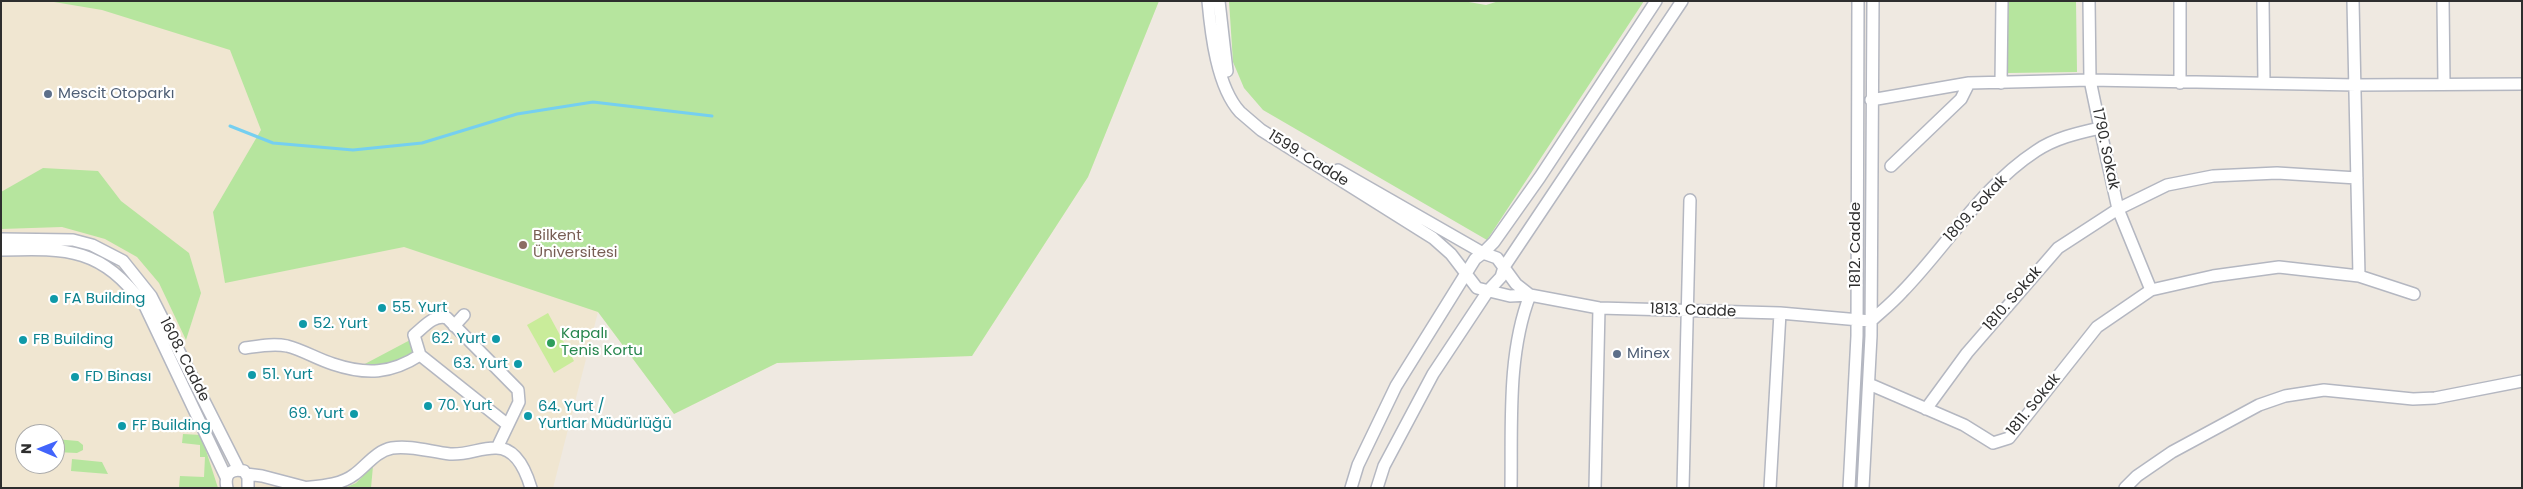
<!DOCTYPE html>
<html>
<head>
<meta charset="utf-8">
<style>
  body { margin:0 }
  #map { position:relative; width:2523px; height:489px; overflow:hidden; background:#efe9e1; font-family:Poppins,sans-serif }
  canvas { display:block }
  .frame { position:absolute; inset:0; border:2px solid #2e2e2e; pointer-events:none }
  .north { position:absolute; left:15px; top:424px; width:50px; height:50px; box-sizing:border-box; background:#fff; border:1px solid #ababab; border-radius:50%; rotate:271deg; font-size:14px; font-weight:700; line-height:20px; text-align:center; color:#2e2e2e }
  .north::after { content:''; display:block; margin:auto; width:18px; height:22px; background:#4264fb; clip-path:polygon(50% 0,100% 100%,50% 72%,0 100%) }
</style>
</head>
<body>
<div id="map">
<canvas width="2523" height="489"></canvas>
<div class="frame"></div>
<div class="north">N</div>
</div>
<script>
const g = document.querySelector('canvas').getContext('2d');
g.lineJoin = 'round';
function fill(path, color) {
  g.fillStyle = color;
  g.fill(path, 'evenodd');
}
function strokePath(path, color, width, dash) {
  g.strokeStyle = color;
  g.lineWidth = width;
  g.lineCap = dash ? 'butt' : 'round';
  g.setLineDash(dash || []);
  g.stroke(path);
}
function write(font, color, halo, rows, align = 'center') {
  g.font = font + ' Poppins,sans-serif';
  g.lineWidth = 4.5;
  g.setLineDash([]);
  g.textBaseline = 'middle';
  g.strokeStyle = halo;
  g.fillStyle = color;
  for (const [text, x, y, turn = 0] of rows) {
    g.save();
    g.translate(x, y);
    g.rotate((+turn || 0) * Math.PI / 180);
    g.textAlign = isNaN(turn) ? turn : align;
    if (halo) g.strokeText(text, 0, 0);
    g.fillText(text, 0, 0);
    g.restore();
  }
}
const education = new Path2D(`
  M 1,1 L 1159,1 L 1088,177 L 972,356 L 777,363 L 674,414 L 598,312 L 553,488 L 1,488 ZM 25,434 L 55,434 L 55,464 L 25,464 Z`);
const green = new Path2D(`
  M 48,1 L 1159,1 L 1088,177 L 972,356 L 777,363 L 674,414 L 598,312 L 404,247 L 225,283 L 213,212 L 261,130 L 230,50 L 102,10 Z
  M 1229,1 L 1463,1 L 1486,5 L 1499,1 L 1644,1 L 1487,240 L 1263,110 L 1244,88 L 1233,62 Z
  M 2008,1 L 2076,1 L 2077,72 L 2008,73 Z
  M 43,168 L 98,171 L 121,201 L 189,253 L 201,293 L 186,340 L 159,283 L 137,257 L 105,239 L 62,227 L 1,229 L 1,192 Z
  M 412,339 L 417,353 L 383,368 L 361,366 Z
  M 183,434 L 201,435 L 218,488 L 161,488 L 179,487 L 180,476 L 204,477 L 205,457 L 200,457 L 200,445 L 182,443 Z
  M 55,439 L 78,441 L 83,445 L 83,450 L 77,453 L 55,452 Z
  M 72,459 L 102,462 L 108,474 L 71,471 Z
  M 373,466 L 371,488 L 345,488 L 356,483 Z`);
const pitch = new Path2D(`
  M 548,313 L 574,361 L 554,373 L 527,325 Z`);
const stream = new Path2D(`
  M 230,126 L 273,143 L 353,150 L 422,143 L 517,114 L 593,102 L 712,116`);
const minor = new Path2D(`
  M 1208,1 C 1211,34 1217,87 1240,112 C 1247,118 1254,124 1261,130 L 1433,238 L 1451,254 L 1477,288 L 1510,296 L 1530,295 L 1599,308 L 1780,313 L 1871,321
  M 1219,1 L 1227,71
  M 2089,1 L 2090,80 L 2100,128 L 2118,209 L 2151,290
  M 2263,1 L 2264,83
  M 2443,1 L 2444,84
  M 2001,83 L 2002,1
  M 2180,83 L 2180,1
  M 1871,100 L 1969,83 L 2090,80 L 2356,85 L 2522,84
  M 1891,166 L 1961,99 L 1969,83
  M 1338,170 L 1483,253 L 1494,242 L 1540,177 L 1656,1
  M 1,239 L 73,240 L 92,245 L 123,261 L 151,296 L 239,470
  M 1,250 C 70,248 101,248 145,306 L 226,477
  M 2359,276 L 2414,294
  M 1871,321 C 1882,311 1893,302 1902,292 C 1947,246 1981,187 2036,151 C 2055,138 2078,133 2100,128
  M 454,326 L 464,315
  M 245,348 C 259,346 273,343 287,346 C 303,350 317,359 333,364 C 366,375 391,374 420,355
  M 1869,384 L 1964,425 L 1993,443 L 2009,438 L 2097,327 L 2151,290 L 2213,276 L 2279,267 L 2359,276 L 2353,1
  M 1926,409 L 1967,353 L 2058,248 L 2118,209 L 2167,185 L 2213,176 L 2277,173 L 2357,178
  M 497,448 L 519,402 L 518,390 L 447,318 C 434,314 424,327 414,335 L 420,355 L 508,425
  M 246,474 L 262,476 L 304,487
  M 227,488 C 224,475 230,468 244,471 L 248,477 L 248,488
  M 300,488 C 318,486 340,486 355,474 C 367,465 376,451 392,448 C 411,445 431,452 450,454 C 468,455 479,448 495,448 C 516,447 526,471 531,488
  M 1351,488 L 1358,465 L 1396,386 L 1475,259 L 1483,253 L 1497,258 L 1516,284 L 1530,295
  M 1377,488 L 1384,466 L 1433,374 L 1488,291 L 1501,277 L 1504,267 L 1682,1
  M 1511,488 C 1512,425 1507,354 1530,295
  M 1595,488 L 1599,308
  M 1683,488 L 1690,200
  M 1770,488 L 1780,313
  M 1849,488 L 1857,336 L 1858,1
  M 1863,488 L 1871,336 L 1873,1
  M 2125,488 L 2137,476 L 2172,452 L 2259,405 L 2285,396 L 2324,390 L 2413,399 L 2435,398 L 2522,381`);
const markers = [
  [48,94,5,"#5c6f8a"],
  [523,245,5,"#8d6e63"],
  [54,299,5,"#0f9aa8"],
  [382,308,5,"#0f9aa8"],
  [303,324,5,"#0f9aa8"],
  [496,339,5,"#0f9aa8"],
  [23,340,5,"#0f9aa8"],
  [551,343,5,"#2e9e5b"],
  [1617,354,5,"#5c6f8a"],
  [518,364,5,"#0f9aa8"],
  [252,375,5,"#0f9aa8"],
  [75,377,5,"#0f9aa8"],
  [428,406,5,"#0f9aa8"],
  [354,414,5,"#0f9aa8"],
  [528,416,5,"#0f9aa8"],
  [122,426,5,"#0f9aa8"]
];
const serviceNames = [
  ["Mescit Otoparkı",58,94],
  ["Minex",1627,354]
];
const streetNames = [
  ["1790. Sokak",2105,149,78],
  ["1599. Cadde",1308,159,32],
  ["1809. Sokak",1976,209,-47],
  ["1812. Cadde",1856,245,-90],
  ["1810. Sokak",2013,299,-49],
  ["1813. Cadde",1693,311,2],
  ["1608. Cadde",184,360,63],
  ["1811. Sokak",2034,405,-51]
];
const educationNames = [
  ["Bilkent",533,236],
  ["Üniversitesi",533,253]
];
const cultureNames = [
  ["FA Building",64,299],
  ["55. Yurt",392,308],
  ["52. Yurt",313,324],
  ["62. Yurt",486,339,"right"],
  ["FB Building",33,340],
  ["63. Yurt",508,364,"right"],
  ["51. Yurt",262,375],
  ["FD Binası",85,377],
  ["70. Yurt",438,406],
  ["64. Yurt /",538,407],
  ["Yurtlar Müdürlüğü",538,424],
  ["69. Yurt",344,414,"right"],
  ["FF Building",132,426]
];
const leisureNames = [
  ["Kapalı",561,334],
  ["Tenis Kortu",561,351]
];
fill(education, '#f0e6d1');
fill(green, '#b6e59e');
fill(pitch, '#c9ec9a');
strokePath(stream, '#75cff0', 3);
strokePath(minor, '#b4b7c1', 14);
strokePath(minor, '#fff', 11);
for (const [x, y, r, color] of markers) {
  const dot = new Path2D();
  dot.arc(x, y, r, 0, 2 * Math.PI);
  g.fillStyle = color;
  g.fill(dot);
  strokePath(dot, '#fff', 2);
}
write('15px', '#4e5e75', '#fff', serviceNames, 'left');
write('15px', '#2e2e2e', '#fff', streetNames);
write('15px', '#785e54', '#fff', educationNames, 'left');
write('15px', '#0d838f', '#fff', cultureNames, 'left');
write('15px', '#27864d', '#fff', leisureNames, 'left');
</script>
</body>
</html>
